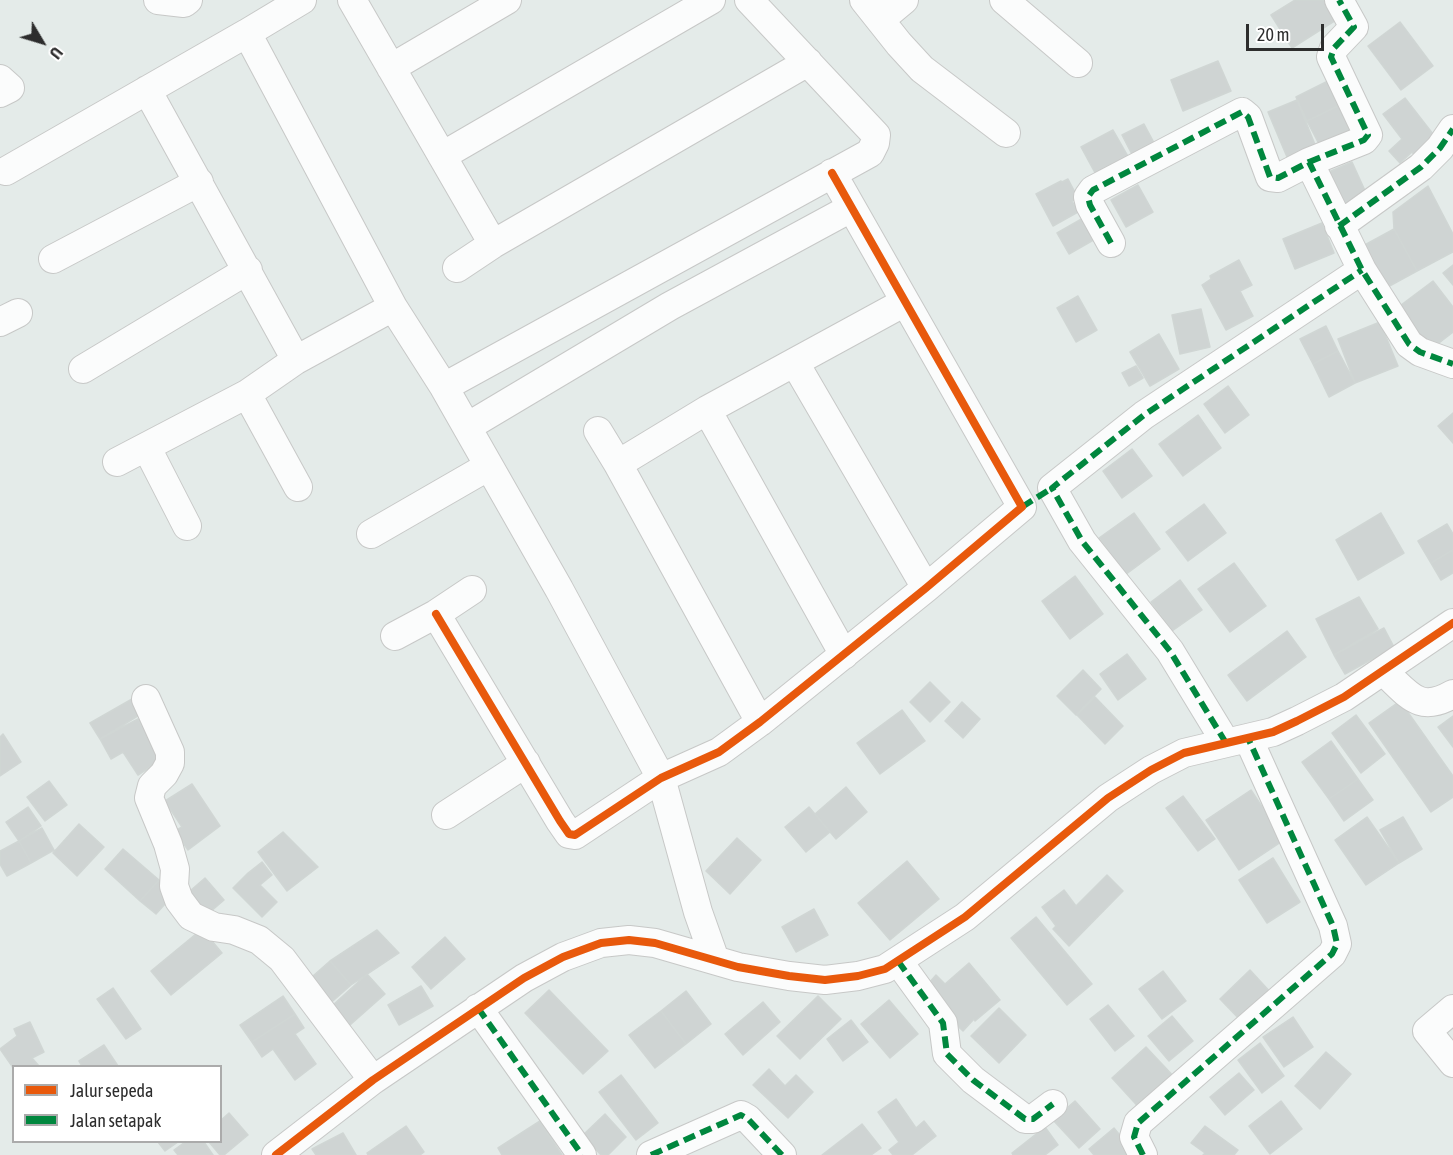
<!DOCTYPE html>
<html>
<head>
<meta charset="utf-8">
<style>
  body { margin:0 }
  #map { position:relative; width:1453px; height:1155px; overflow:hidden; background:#e4ebe9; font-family:"Asap Condensed",sans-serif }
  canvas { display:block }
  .legend { position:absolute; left:12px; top:1065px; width:210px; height:78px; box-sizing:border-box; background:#fff; border:2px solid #ababab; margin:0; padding:8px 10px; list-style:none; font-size:18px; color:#2d2d2d }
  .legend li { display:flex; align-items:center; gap:12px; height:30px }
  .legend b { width:30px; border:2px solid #ababab }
  .north { position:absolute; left:12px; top:12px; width:60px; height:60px; -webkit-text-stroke:4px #fff; paint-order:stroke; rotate:128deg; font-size:16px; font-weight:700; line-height:24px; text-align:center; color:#2d2d2d }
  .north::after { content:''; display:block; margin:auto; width:21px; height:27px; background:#2d2d2d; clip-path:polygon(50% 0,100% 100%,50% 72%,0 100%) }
  .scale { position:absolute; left:1246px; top:24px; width:78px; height:27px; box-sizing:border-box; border:3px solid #2d2d2d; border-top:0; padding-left:8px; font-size:18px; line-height:21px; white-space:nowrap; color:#2d2d2d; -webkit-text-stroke:4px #fff; paint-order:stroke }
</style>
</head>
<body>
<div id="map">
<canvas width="1453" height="1155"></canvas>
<ul class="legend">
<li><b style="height:8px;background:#e8590c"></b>Jalur sepeda</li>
<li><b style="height:8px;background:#00873e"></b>Jalan setapak</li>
</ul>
<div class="north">U</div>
<div class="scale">20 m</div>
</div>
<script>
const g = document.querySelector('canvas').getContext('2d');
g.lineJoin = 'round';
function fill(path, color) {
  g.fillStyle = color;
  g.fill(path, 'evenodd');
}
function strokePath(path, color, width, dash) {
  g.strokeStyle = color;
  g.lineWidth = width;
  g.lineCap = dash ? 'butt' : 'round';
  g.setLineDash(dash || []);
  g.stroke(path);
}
const building = new Path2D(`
  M 1295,0 L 1324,0 L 1336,20 L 1292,48 L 1271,15 Z
  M 1400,22 L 1433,66 L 1401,90 L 1368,46 Z
  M 1218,61 L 1231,91 L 1183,111 L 1171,80 Z
  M 1330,80 L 1342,104 L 1307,121 L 1296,97 Z
  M 1405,98 L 1440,143 L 1418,160 L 1412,152 L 1400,163 L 1389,151 L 1402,139 L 1383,114 Z
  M 1297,100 L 1318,152 L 1290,164 L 1268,112 Z
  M 1342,104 L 1354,129 L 1320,146 L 1307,121 Z
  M 1144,124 L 1160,154 L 1138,166 L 1122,135 Z
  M 1113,130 L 1133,165 L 1100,182 L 1081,147 Z
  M 1352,162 L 1367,195 L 1338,208 L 1324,174 Z
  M 1068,179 L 1078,198 L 1072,201 L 1078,212 L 1053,226 L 1036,194 L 1061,181 L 1062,182 Z
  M 1138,185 L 1153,212 L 1126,227 L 1111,200 Z
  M 1428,186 L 1453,234 L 1453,252 L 1417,271 L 1394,229 L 1393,212 Z
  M 1085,217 L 1097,238 L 1069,254 L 1057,233 Z
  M 1322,223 L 1334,253 L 1295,269 L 1283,239 Z
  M 1394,229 L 1417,271 L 1384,289 L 1361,247 Z
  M 1239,260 L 1252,285 L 1240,291 L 1253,316 L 1226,330 L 1202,285 L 1211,279 L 1210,276 Z
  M 1453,265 L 1453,285 L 1443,273 Z
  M 1433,281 L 1453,307 L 1453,332 L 1426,353 L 1393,311 Z
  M 1078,296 L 1097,330 L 1076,342 L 1057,308 Z
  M 1201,309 L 1210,347 L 1180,354 L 1172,315 Z
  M 1380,322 L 1398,366 L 1355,383 L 1338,339 Z
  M 1326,326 L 1338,351 L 1313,364 L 1300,339 Z
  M 1159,334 L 1179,369 L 1150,386 L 1130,352 Z
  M 1338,351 L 1355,383 L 1329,397 L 1313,364 Z
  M 1136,366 L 1143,378 L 1129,386 L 1122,373 Z
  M 1228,386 L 1249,415 L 1225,433 L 1204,404 Z
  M 1453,413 L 1453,443 L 1438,426 Z
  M 1198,415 L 1221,448 L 1183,476 L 1159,444 Z
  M 1132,449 L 1152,476 L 1122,498 L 1103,471 Z
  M 1204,504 L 1226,533 L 1188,561 L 1166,532 Z
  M 1134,513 L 1160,549 L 1125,575 L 1099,538 Z
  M 1381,513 L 1404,553 L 1358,580 L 1336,540 Z
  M 1447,524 L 1453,534 L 1453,550 L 1431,563 L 1418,541 Z
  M 1453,550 L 1453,573 L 1441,580 L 1431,563 Z
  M 1234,563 L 1266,606 L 1230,632 L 1198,589 Z
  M 1075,576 L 1103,614 L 1070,639 L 1042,601 Z
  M 1180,580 L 1202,610 L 1172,631 L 1151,602 Z
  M 1359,597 L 1378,629 L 1334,655 L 1316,619 Z
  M 1384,628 L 1394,647 L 1345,674 L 1334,655 Z
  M 1287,631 L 1306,657 L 1247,701 L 1228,675 Z
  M 1127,654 L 1146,679 L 1118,700 L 1100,674 Z
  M 1083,670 L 1101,689 L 1076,715 L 1057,696 Z
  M 930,682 L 950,702 L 930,722 L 910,702 Z
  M 1095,697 L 1123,726 L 1105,744 L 1077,715 Z
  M 132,699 L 141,714 L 100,739 L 90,723 Z
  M 1400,701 L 1453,776 L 1453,797 L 1431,812 L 1369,723 Z
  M 962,702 L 980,719 L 963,738 L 945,721 Z
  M 902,710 L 925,741 L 880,774 L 857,743 Z
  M 1356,715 L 1385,754 L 1361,773 L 1332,733 Z
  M 1453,716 L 1453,747 L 1438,727 Z
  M 138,719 L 164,758 L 138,775 L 123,752 L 111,759 L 100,739 Z
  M 3,734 L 21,762 L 0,776 L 0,737 Z
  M 1331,741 L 1358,779 L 1329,799 L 1302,762 Z
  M 1358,779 L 1373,800 L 1344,821 L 1329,799 Z
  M 49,781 L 67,805 L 45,821 L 27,797 Z
  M 192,784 L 220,826 L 188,850 L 175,831 L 182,827 L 165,801 Z
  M 846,787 L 867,812 L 836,839 L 815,814 Z
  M 1251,790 L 1284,840 L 1239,870 L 1206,820 Z
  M 1183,796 L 1215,839 L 1198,851 L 1166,808 Z
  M 28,807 L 41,826 L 19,841 L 6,822 Z
  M 809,807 L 830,832 L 806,852 L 785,827 Z
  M 1367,817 L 1399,863 L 1366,885 L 1335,840 Z
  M 1403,817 L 1422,849 L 1399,863 L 1380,830 Z
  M 79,824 L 104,847 L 77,876 L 53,853 Z
  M 42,828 L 54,850 L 31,863 L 19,841 Z
  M 283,832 L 318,867 L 287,891 L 258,852 Z
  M 737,838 L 761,860 L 730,894 L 706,871 Z
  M 19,841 L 31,863 L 7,876 L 0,864 L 0,851 Z
  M 123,849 L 159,880 L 140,901 L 105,869 Z
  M 1273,858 L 1300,902 L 1267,923 L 1239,880 Z
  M 907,861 L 939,899 L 890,940 L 858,903 Z
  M 262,862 L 272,875 L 260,885 L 277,902 L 262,917 L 233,888 L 248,873 Z
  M 1107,875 L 1123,891 L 1069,946 L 1053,929 L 1056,926 L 1042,907 L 1064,890 L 1076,906 Z
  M 205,878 L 224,900 L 202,919 L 183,897 Z
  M 159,880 L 174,894 L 156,914 L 140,901 Z
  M 814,909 L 828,935 L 796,952 L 782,927 Z
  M 1036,917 L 1092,984 L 1067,1005 L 1011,938 Z
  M 202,929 L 222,953 L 171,995 L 151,971 Z
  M 377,930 L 399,953 L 351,985 L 330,961 Z
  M 445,937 L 465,959 L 431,989 L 412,967 Z
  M 330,961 L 351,985 L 326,1007 L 305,983 Z
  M 969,963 L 1000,1000 L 975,1021 L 974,1019 L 963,1031 L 921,992 L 936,975 L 945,984 Z
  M 1250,970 L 1273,995 L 1244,1024 L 1220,999 Z
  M 1163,971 L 1186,1001 L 1162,1019 L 1139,989 Z
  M 367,974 L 385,994 L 350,1025 L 333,1005 Z
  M 421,986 L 433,1006 L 399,1025 L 388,1005 Z
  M 113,988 L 141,1029 L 126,1039 L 97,999 Z
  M 549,990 L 608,1051 L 583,1074 L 525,1013 Z
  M 686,991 L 711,1024 L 686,1044 L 661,1011 Z
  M 283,996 L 295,1014 L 252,1042 L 240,1025 Z
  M 818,996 L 841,1019 L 800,1059 L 777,1036 Z
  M 889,1000 L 918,1034 L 890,1058 L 861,1024 Z
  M 763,1002 L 780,1022 L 743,1055 L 725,1034 Z
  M 1108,1005 L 1134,1036 L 1115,1051 L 1090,1019 Z
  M 999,1008 L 1026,1035 L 999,1063 L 971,1036 Z
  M 661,1011 L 686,1044 L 655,1068 L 629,1035 Z
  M 295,1014 L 304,1028 L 295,1034 L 316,1064 L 295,1080 L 273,1049 L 262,1057 L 252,1042 Z
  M 1172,1016 L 1193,1041 L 1169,1061 L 1148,1036 Z
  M 1293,1017 L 1313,1047 L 1284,1067 L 1263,1037 Z
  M 851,1020 L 868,1042 L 843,1061 L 827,1039 Z
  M 30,1022 L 44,1052 L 32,1058 L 39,1066 L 14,1066 L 14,1069 L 0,1049 L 17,1036 L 14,1029 Z
  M 1260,1043 L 1284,1076 L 1262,1093 L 1238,1060 Z
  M 104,1045 L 118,1066 L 82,1066 L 79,1061 Z
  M 1146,1047 L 1178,1081 L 1144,1113 L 1112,1078 Z
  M 1326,1052 L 1351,1074 L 1320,1109 L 1295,1086 Z
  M 769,1069 L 785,1086 L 796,1075 L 813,1092 L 788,1118 L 753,1085 Z
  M 1239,1073 L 1254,1090 L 1225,1115 L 1210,1097 Z
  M 621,1075 L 658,1123 L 636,1140 L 599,1092 Z
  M 896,1099 L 916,1128 L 924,1121 L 936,1136 L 912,1155 L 893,1155 L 889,1150 L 899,1142 L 878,1112 Z
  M 1075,1101 L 1100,1129 L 1079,1148 L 1053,1120 Z
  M 1281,1101 L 1302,1129 L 1270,1154 L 1249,1126 Z
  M 229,1113 L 248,1135 L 224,1155 L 220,1155 L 209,1142 L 220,1142 L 220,1121 Z
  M 605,1114 L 626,1137 L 608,1155 L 601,1155 L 583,1135 Z
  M 540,1121 L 562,1155 L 502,1155 L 498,1148 Z
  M 862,1124 L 881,1148 L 871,1155 L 822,1155 Z
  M 406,1126 L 424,1152 L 420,1155 L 368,1155 L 367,1153 Z
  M 1205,1126 L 1238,1150 L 1234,1155 L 1203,1155 L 1205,1153 L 1191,1143 Z
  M 1045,1127 L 1058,1145 L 1045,1155 L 1013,1155 L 1012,1153 Z
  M 1114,1128 L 1136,1155 L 1094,1155 L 1089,1149 Z
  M 343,1133 L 356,1155 L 316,1155 L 312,1149 Z
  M 158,1142 L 178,1142 L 165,1151 Z
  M 185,1142 L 204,1142 L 213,1155 L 178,1155 L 174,1150 Z`);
const minor = new Path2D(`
  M 158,0 L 184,3 L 188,0
  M 302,0 L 247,33 L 393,307 L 444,387 L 489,466 L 559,589 L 661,778 L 698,912 L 715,960
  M 352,0 L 493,244
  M 864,0 L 899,44 L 922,69 L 1006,133
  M 1004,0 L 1078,63
  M 880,20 L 904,0
  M 391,68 L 507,0
  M 0,79 L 10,88 L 0,93
  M 147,90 L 296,360
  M 442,156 L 711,0
  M 1309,162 L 1364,140 L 1368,135 L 1331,57 L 1334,48 L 1354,27 L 1339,0
  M 6,171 L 247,33
  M 1339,226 L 1421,167 L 1440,148 L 1453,129
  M 1111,243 L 1090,205 L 1088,197 L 1093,190 L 1242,112 L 1248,117 L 1270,177 L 1278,178 L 1309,162 L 1362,270 L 1409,344 L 1420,352 L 1453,364
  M 53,259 L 199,182
  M 457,268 L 493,244 L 808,62
  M 0,322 L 18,313
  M 795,363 L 926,588
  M 83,369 L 248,270
  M 444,387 L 870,153 L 875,143 L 876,135 L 749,0
  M 247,394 L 298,487
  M 707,410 L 844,655
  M 467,427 L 670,306 L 851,208
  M 598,431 L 618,464 L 760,722
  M 147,448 L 187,526
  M 117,462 L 247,394 L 296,360 L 393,307
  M 618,464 L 707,410 L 905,302
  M 371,534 L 489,466
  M 436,614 L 560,821 L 569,834 L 575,835 L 661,778 L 719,752 L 760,722 L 926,588 L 1022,507 L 832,173
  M 395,636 L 436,614 L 472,590
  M 1383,671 C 1409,694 1418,714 1453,694
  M 146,699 L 170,752 L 170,763 L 164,774 L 152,786 L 149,798 L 168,844 L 175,869 L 174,886 L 179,900 L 191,916 L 214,927 L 234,930 L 259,940 L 282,959 L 373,1080
  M 1226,743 L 1170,651 L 1082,541 L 1052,488 L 1144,415 L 1362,270
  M 446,815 L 526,763
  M 898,961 L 943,1023 L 947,1054 L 973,1080 L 1025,1119 L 1033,1119 L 1053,1104
  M 478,1008 L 582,1155
  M 1453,1009 L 1427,1031 L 1453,1063
  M 276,1155 L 373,1080 L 524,978 L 563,957 L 601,943 L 629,940 L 655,943 L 738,967 L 789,976 L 825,980 L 858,976 L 885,969 L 965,917 L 1108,798 L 1151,770 L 1184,753 L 1273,732 L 1297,721 L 1344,697 L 1453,623
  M 651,1155 L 741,1115 L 748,1119 L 782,1155
  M 1143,1155 L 1134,1137 L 1138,1123 L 1332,954 L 1337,944 L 1333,926 L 1248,738`);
const quiet = new Path2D(`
  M 1309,162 L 1364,140 L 1368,135 L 1331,57 L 1334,48 L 1354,27 L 1339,0
  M 1339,226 L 1421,167 L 1440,148 L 1453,129
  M 1111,243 L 1090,205 L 1088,197 L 1093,190 L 1242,112 L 1248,117 L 1270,177 L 1278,178 L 1309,162 L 1362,270 L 1409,344 L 1420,352 L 1453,364
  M 1022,507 L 1052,488
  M 1226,743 L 1170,651 L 1082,541 L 1052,488 L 1144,415 L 1362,270
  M 898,961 L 943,1023 L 947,1054 L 973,1080 L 1025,1119 L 1033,1119 L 1053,1104
  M 478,1008 L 582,1155
  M 651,1155 L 741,1115 L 748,1119 L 782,1155
  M 1143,1155 L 1134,1137 L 1138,1123 L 1332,954 L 1337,944 L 1333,926 L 1248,738`);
const cycleway = new Path2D(`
  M 436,614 L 560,821 L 569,834 L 575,835 L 661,778 L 719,752 L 760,722 L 926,588 L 1022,507 L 832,173
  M 276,1155 L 373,1080 L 524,978 L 563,957 L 601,943 L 629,940 L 655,943 L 738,967 L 789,976 L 825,980 L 858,976 L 885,969 L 965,917 L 1108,798 L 1151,770 L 1184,753 L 1273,732 L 1297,721 L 1344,697 L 1453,623`);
fill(building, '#cfd4d3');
strokePath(building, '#d0d6d4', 1.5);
strokePath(minor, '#c7c8c7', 30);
strokePath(minor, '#fbfcfc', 28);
strokePath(quiet, '#00873e', 6, [12, 6]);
strokePath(cycleway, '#e8590c', 8);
</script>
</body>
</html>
